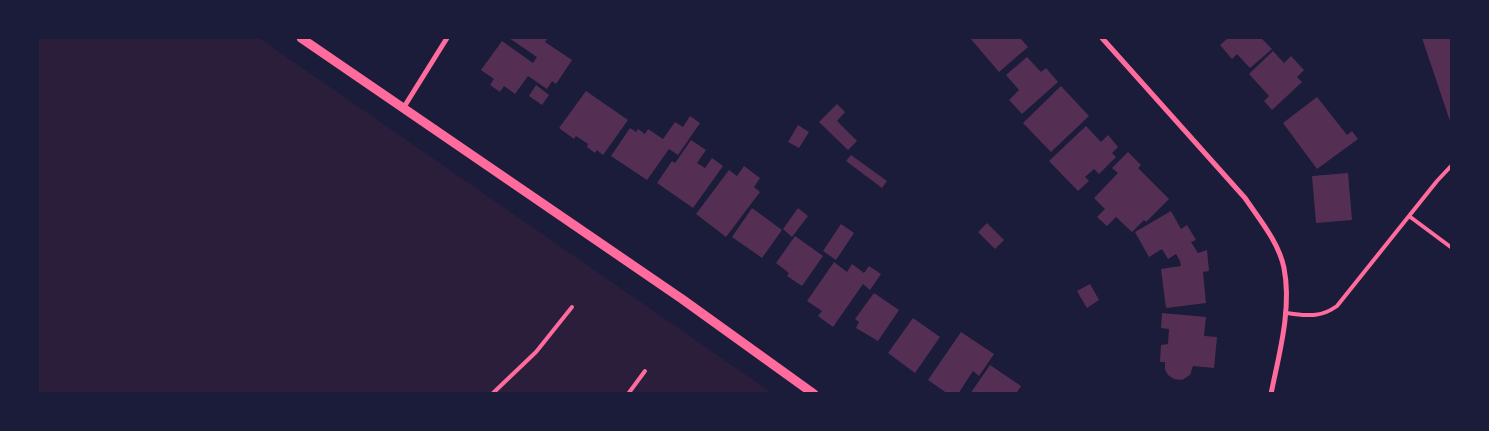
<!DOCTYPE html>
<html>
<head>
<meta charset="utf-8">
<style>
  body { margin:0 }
  #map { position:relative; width:1489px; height:431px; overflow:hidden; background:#1b1b3a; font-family:"PT Sans Narrow",sans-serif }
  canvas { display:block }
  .frame { position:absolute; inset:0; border:39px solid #1b1b3a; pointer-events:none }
</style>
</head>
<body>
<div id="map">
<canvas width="1489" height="431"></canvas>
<div class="frame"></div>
</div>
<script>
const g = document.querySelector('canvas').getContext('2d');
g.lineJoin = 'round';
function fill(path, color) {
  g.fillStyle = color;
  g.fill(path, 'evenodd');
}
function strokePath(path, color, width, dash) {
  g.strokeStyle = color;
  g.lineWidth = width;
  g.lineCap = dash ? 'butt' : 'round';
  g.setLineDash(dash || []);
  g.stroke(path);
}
const green = new Path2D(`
  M 38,38 L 259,38 L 772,393 L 38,393 Z`);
const building = new Path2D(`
  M 509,38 L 548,38 L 545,42 L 572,60 L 556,84 L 552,81 L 547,89 L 528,76 L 515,94 L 504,86 L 500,92 L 490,85 L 494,79 L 481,70 L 502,41 L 533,63 L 537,57 Z
  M 970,38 L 1020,38 L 1028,47 L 999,72 Z
  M 1228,38 L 1261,38 L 1272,49 L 1250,68 L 1237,54 L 1232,59 L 1220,45 Z
  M 1422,38 L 1452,38 L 1452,124 L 1451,124 Z
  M 1273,51 L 1284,63 L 1291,56 L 1304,70 L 1297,77 L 1302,82 L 1272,110 L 1264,101 L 1269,96 L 1249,74 Z
  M 1027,57 L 1041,72 L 1046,68 L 1058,82 L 1022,114 L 1009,100 L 1019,90 L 1006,75 Z
  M 536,85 L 549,95 L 542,105 L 529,96 Z
  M 1061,86 L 1089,116 L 1051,152 L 1023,123 Z
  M 586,91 L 628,120 L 603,155 L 597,150 L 595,153 L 587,147 L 588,144 L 576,136 L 574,139 L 559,128 Z
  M 1317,97 L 1347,135 L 1352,131 L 1358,139 L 1317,169 L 1283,123 Z
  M 837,104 L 845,112 L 837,121 L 857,141 L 848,150 L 819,122 Z
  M 690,116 L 700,123 L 678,155 L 669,149 L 647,180 L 611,156 L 630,128 L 636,132 L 638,129 L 645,134 L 648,129 L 663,139 L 675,122 L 683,127 Z
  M 798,125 L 809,132 L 799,148 L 788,142 Z
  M 1086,126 L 1101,142 L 1108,135 L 1118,147 L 1112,153 L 1116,157 L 1099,174 L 1094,169 L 1085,177 L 1089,181 L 1078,191 L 1049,161 Z
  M 691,140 L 706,150 L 697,163 L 705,168 L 712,158 L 723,166 L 693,208 L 657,183 L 672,161 L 675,163 Z
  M 1128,152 L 1141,165 L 1138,168 L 1169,199 L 1146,222 L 1144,220 L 1132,232 L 1116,217 L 1107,226 L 1097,217 L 1105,209 L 1094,198 L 1118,173 L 1112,168 Z
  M 851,155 L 887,181 L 882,188 L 846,161 Z
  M 744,166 L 760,178 L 754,187 L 760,192 L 726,237 L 696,214 L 729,170 L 737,176 Z
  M 1348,173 L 1352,220 L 1316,223 L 1312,176 Z
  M 752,208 L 782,230 L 762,258 L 732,237 Z
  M 798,208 L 808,216 L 792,237 L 783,229 Z
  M 1171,211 L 1181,229 L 1187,225 L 1196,240 L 1191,242 L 1198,253 L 1207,250 L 1209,271 L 1203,272 L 1206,303 L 1166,308 L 1161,269 L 1181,266 L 1180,261 L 1176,254 L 1168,259 L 1162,249 L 1149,257 L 1135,232 Z
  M 987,223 L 1004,240 L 995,249 L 978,232 Z
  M 841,224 L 854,233 L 836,260 L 823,251 Z
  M 795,236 L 823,256 L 802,286 L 787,276 L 789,273 L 776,263 Z
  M 834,262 L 847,272 L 852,264 L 864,273 L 869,266 L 881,274 L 870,290 L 863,284 L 833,327 L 818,316 L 822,311 L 807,301 Z
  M 1090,284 L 1099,300 L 1087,308 L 1077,291 Z
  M 874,293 L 899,310 L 878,341 L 856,328 L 859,322 L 855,319 Z
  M 1162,313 L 1206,317 L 1204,336 L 1217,337 L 1214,368 L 1193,366 L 1190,375 L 1182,380 L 1174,379 L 1168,375 L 1165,370 L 1165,362 L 1160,362 L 1161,345 L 1168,344 L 1169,329 L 1161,328 Z
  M 913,318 L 940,337 L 915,373 L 888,353 Z
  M 961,332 L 994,354 L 979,376 L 973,371 L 958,394 L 948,394 L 928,380 Z
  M 990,365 L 1021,386 L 1016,394 L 970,394 Z`);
const service = new Path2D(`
  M 1409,216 L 1452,248
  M 1285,313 C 1306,315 1319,319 1337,306 L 1437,181 L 1452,165
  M 492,394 L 536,352 L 572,307
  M 628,394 L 645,371`);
const minor = new Path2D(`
  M 1102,38 L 1245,198 C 1260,220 1279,243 1284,268 C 1292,309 1279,354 1271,394
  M 404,107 L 447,38`);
const tertiary = new Path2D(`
  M 301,38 L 682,299 L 814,394`);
fill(green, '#2a1e3b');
fill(building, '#542f53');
strokePath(service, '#ff6b9d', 4);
strokePath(minor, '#ff6b9d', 5);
strokePath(tertiary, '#ff6b9d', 9);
</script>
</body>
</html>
